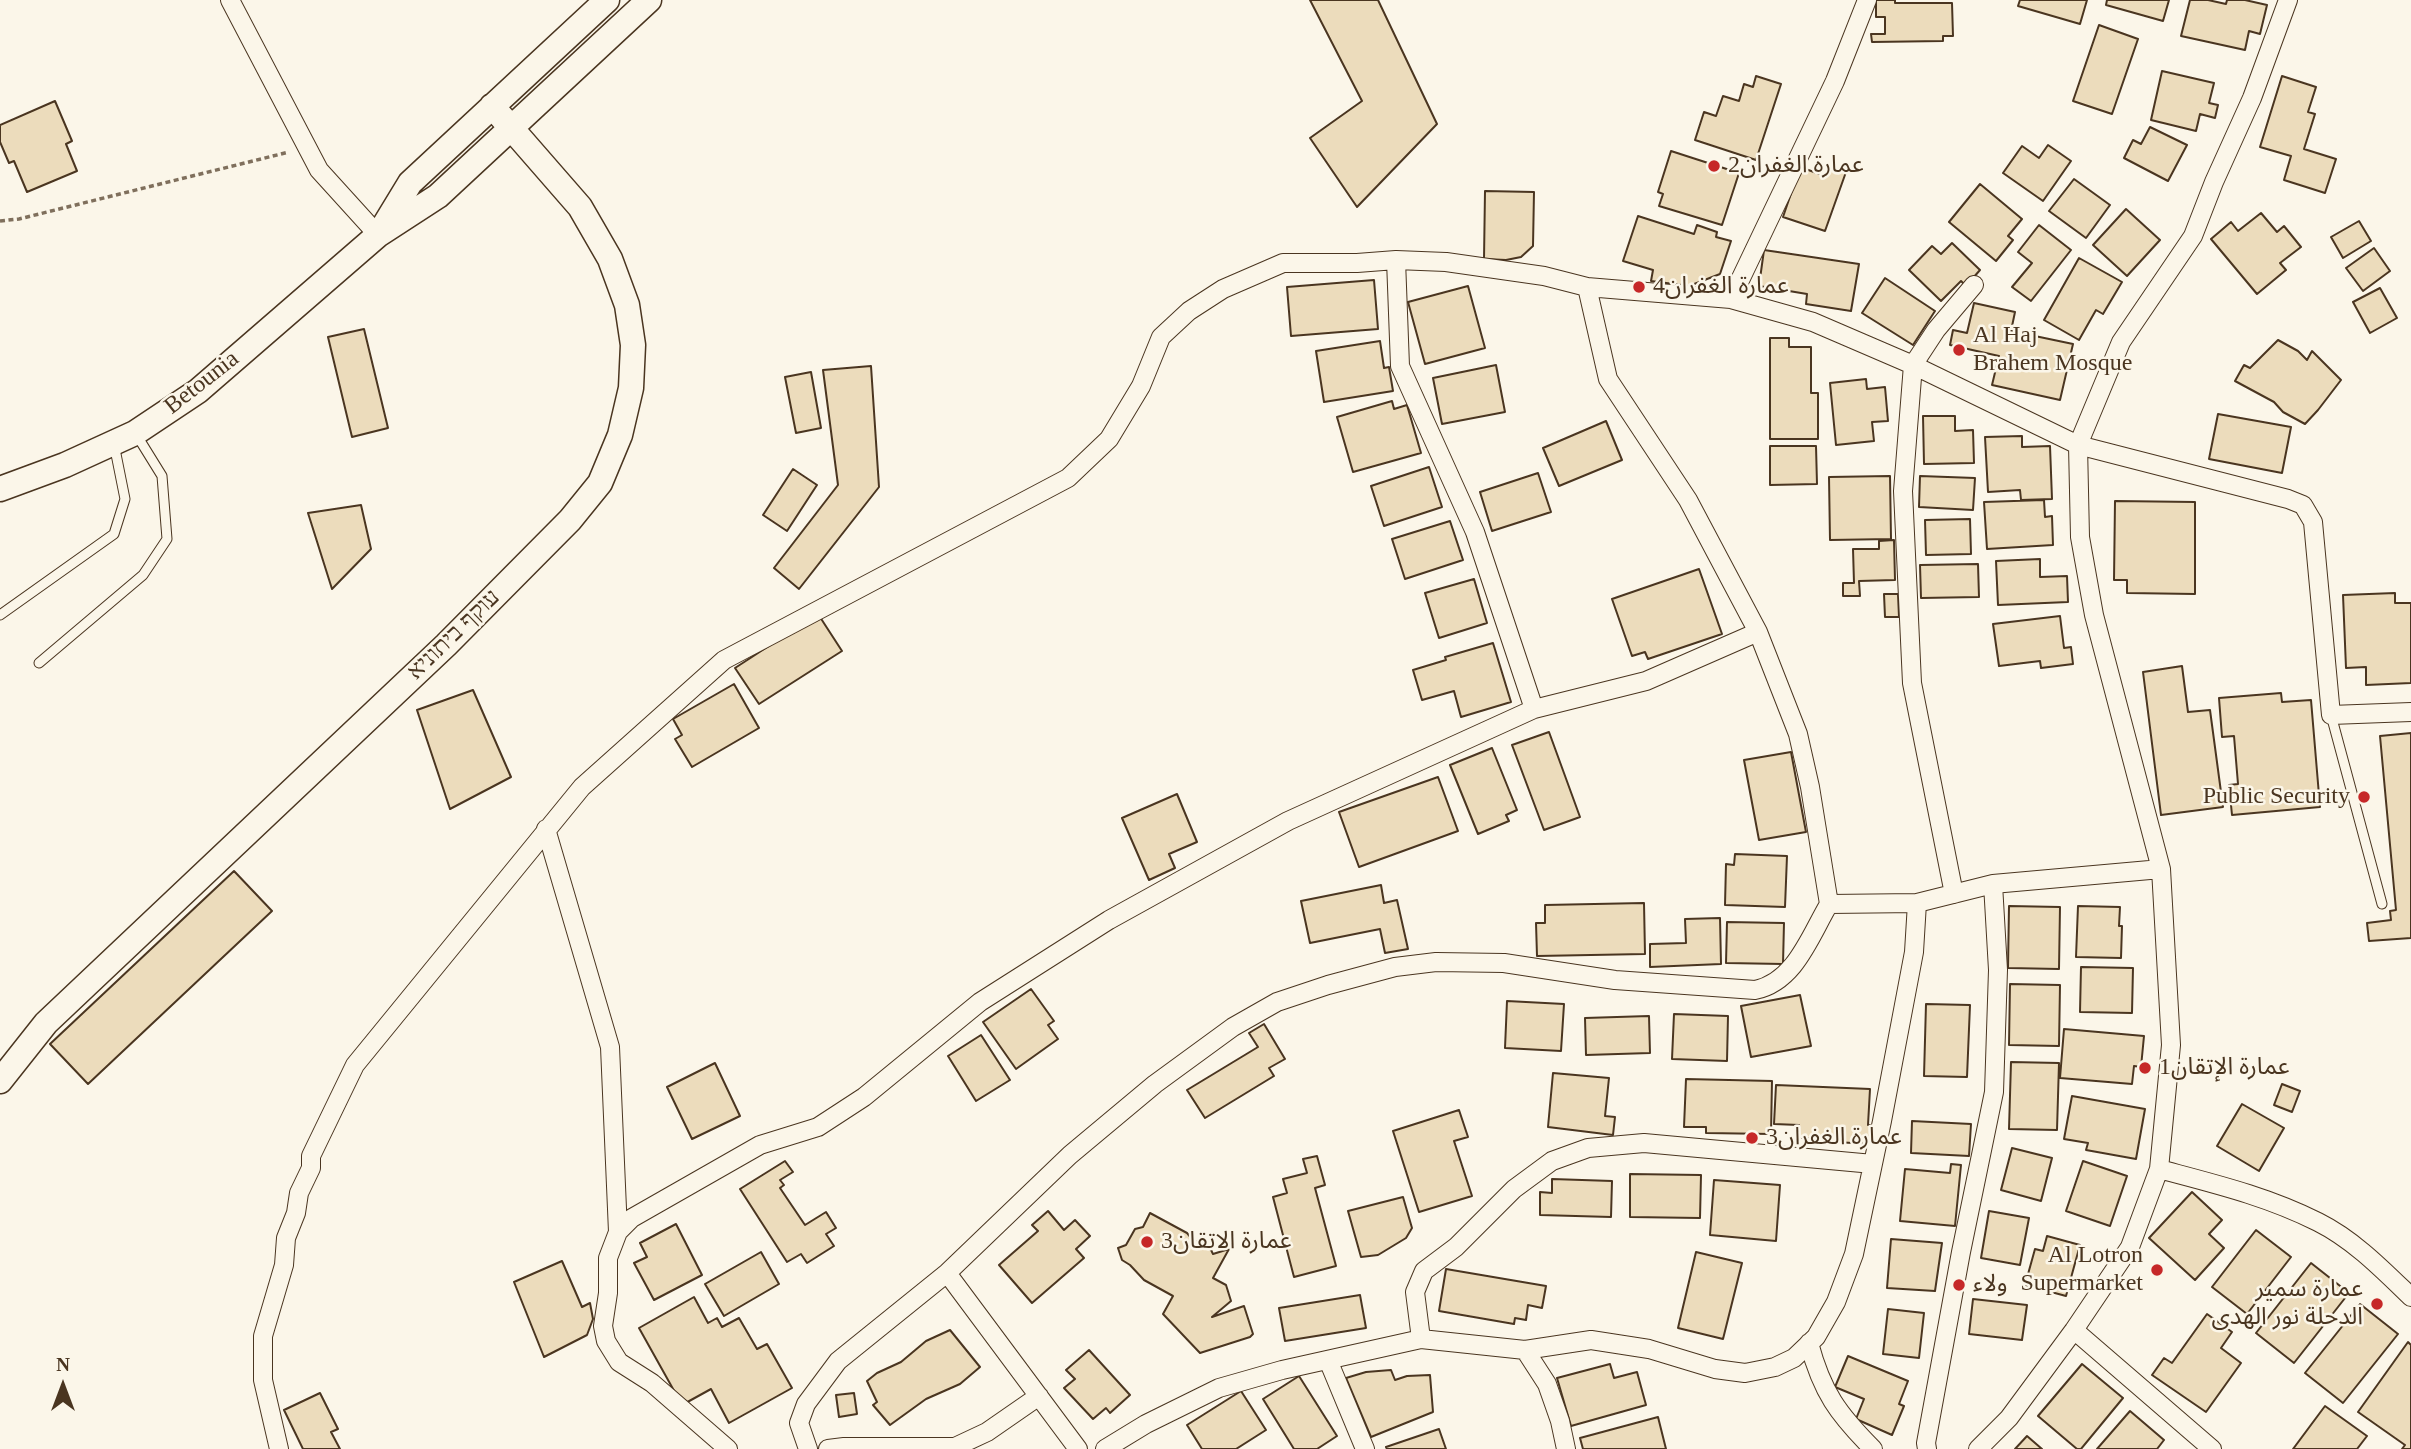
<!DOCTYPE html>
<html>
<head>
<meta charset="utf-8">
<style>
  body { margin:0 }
  #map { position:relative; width:2411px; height:1449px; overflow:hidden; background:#fbf6e9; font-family:"Times New Roman",serif }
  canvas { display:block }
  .north { position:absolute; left:28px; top:1351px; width:70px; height:70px; -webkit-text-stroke:5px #fbf6e9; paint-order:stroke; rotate:0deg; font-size:19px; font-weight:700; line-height:28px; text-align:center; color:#4a3520 }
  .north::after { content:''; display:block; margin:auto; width:24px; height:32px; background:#4a3520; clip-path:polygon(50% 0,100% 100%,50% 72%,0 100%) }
</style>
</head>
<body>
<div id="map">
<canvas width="2411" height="1449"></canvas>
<div class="north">N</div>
</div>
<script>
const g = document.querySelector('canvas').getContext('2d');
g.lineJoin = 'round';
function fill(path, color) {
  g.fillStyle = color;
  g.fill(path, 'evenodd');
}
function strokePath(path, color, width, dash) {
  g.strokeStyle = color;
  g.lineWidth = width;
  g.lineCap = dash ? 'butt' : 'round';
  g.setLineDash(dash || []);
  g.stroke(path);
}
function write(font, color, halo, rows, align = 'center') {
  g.font = font + ' "Times New Roman","Noto Sans Arabic",Heebo,serif';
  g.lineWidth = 5;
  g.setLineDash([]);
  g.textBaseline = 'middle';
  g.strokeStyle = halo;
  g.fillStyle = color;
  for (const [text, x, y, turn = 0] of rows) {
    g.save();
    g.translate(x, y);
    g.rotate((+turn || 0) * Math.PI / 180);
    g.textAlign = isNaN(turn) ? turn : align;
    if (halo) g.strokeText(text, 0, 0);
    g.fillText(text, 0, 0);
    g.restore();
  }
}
const building = new Path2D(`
  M 1310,0 L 1378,0 L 1437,124 L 1357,207 L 1310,138 L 1362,101 Z
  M 1876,0 L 1895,0 L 1895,3 L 1952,3 L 1953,36 L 1943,36 L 1943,41 L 1872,42 L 1871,34 L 1885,34 L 1885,17 L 1876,17 Z
  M 2020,0 L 2087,0 L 2080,24 L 2018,6 Z
  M 2107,0 L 2169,0 L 2163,21 L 2106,5 Z
  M 2190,0 L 2208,0 L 2226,4 L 2227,0 L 2245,0 L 2267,5 L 2260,34 L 2249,31 L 2245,50 L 2181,36 Z
  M 2099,25 L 2138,39 L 2112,114 L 2073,101 Z
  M 2162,71 L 2214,83 L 2209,103 L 2218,105 L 2215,118 L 2200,114 L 2196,131 L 2151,120 Z
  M 1756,76 L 1781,84 L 1756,160 L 1695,140 L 1704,112 L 1716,116 L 1723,96 L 1739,101 L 1744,84 L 1753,87 Z
  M 2282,76 L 2316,87 L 2308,112 L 2315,114 L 2304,149 L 2336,159 L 2325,193 L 2284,180 L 2291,156 L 2260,147 Z
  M 55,101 L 72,141 L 66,144 L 77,171 L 27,192 L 14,161 L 9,163 L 0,142 L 0,125 Z
  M 2150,127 L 2187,145 L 2168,181 L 2124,158 L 2133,140 L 2141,144 Z
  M 2048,145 L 2071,161 L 2043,201 L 2003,173 L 2022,146 L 2039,158 Z
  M 1671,151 L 1739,173 L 1722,225 L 1659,206 L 1663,194 L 1658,192 Z
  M 1829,166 L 1846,172 L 1825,231 L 1783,217 L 1800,167 L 1825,176 Z
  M 2074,179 L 2110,205 L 2086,238 L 2049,211 Z
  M 1980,184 L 2022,219 L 2008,236 L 2013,240 L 1996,261 L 1949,222 Z
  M 1485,191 L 1534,192 L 1533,246 L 1521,257 L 1506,260 L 1484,259 Z
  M 2126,209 L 2160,240 L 2127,276 L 2093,245 Z
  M 2261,213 L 2277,232 L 2284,226 L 2301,247 L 2280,263 L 2286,270 L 2257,294 L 2211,239 L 2231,222 L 2238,231 Z
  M 1638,216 L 1694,234 L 1697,225 L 1717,232 L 1716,237 L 1731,241 L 1720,274 L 1689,286 L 1651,281 L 1653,270 L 1623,261 Z
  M 2359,221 L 2371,241 L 2343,258 L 2331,237 Z
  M 2039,225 L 2071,250 L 2031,301 L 2012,287 L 2032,263 L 2018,252 Z
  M 1952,243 L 1980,270 L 1966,286 L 1961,281 L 1941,301 L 1909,270 L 1932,246 L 1941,254 Z
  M 2374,248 L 2390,271 L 2363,291 L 2346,268 Z
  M 1764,250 L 1859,264 L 1851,311 L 1806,304 L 1807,294 L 1759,286 Z
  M 2079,258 L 2122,282 L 2103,314 L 2096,310 L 2079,340 L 2044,320 Z
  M 1885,278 L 1935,311 L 1913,345 L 1862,313 Z
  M 1374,280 L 1378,329 L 1291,336 L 1287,287 Z
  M 1468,286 L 1485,348 L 1425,364 L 1408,302 Z
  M 2380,288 L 2397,318 L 2370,333 L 2353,302 Z
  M 1974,303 L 2015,312 L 2011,331 L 2073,344 L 2060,400 L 1992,385 L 1999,356 L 1950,345 L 1953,330 L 1967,333 Z
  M 364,329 L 388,428 L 352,437 L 328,337 Z
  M 1770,338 L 1789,338 L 1789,347 L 1811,347 L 1811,393 L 1818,393 L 1818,439 L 1770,439 Z
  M 2278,340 L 2298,351 L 2307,360 L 2312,351 L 2341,380 L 2318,410 L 2305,424 L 2283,412 L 2274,402 L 2235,381 L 2244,365 L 2250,368 Z
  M 1380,341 L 1384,368 L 1389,367 L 1393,391 L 1324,402 L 1316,351 Z
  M 1496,365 L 1505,412 L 1442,424 L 1433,378 Z
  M 871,366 L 879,487 L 799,589 L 774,568 L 838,485 L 823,370 Z
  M 811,372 L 821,428 L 796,433 L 785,377 Z
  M 1866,379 L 1867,389 L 1885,387 L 1888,421 L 1872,422 L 1874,441 L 1836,445 L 1830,383 Z
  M 1392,401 L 1394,409 L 1407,405 L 1421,453 L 1353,472 L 1337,417 Z
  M 2218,414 L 2291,427 L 2282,473 L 2209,459 Z
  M 1923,416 L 1955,416 L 1955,431 L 1973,430 L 1974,463 L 1924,464 Z
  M 1606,421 L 1622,460 L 1559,486 L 1543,448 Z
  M 2022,436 L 2022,447 L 2050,446 L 2052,499 L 2021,500 L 2020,490 L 1988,492 L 1985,437 Z
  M 1770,446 L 1816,446 L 1817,484 L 1770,485 Z
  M 1429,467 L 1442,507 L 1384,526 L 1371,486 Z
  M 793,469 L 817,485 L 787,531 L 763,515 Z
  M 1538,473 L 1551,512 L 1492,531 L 1480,492 Z
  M 1890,476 L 1891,539 L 1830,540 L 1829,477 Z
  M 1920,476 L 1975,478 L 1973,510 L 1919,507 Z
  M 2044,500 L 2045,517 L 2052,516 L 2053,545 L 1987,549 L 1984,502 Z
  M 2115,501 L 2195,502 L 2195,594 L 2127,593 L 2127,580 L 2114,580 Z
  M 361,505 L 371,549 L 332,589 L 308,513 Z
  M 1970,519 L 1971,554 L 1926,555 L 1925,520 Z
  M 1450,521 L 1463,560 L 1405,579 L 1392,539 Z
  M 1894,540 L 1895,580 L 1859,581 L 1860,596 L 1843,596 L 1843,583 L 1854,583 L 1853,549 L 1879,549 L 1879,541 Z
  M 2040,559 L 2040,577 L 2067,576 L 2068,602 L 1998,605 L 1996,561 Z
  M 1978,564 L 1979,597 L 1921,598 L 1920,565 Z
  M 1699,569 L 1722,634 L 1648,659 L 1645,652 L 1632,656 L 1612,599 Z
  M 1474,579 L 1487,623 L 1439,638 L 1425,593 Z
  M 2395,593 L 2395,603 L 2411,603 L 2411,683 L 2366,685 L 2366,667 L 2346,668 L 2343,595 Z
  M 1884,594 L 1898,594 L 1899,617 L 1885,617 Z
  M 818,614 L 842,651 L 759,704 L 735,668 Z
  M 2060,616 L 2064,648 L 2071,647 L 2073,664 L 2041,668 L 2040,661 L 1999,666 L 1993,624 Z
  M 1493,643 L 1511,702 L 1461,717 L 1454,691 L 1422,700 L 1413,670 L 1446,660 L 1445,657 Z
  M 2182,666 L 2188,712 L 2210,710 L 2223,807 L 2161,815 L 2143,672 Z
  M 734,684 L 759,728 L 692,767 L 675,739 L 682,735 L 673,719 Z
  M 473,690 L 511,777 L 450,809 L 417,710 Z
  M 2281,693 L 2282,702 L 2311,700 L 2320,807 L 2232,815 L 2229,785 L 2238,784 L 2234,736 L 2222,737 L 2219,698 Z
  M 1549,732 L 1580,817 L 1544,830 L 1512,745 Z
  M 2411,733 L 2411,938 L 2369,941 L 2367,923 L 2391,920 L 2390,911 L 2396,910 L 2380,736 Z
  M 1492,748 L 1517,810 L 1506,815 L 1509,821 L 1478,834 L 1450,765 Z
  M 1791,752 L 1806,832 L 1759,840 L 1744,760 Z
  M 1438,777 L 1458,831 L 1359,867 L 1339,812 Z
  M 1177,794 L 1197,842 L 1169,854 L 1175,868 L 1149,880 L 1122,818 Z
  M 1735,854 L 1787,856 L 1785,907 L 1725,905 L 1726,864 L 1734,865 Z
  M 234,871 L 272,911 L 88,1084 L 50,1044 Z
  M 1381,885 L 1384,903 L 1397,900 L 1408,949 L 1385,953 L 1380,929 L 1310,943 L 1301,901 Z
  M 1644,903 L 1645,954 L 1537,956 L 1536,923 L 1545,923 L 1545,905 Z
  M 2009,906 L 2060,907 L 2059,969 L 2008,968 Z
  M 2078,906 L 2120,907 L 2119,926 L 2122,926 L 2121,958 L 2076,957 Z
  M 1720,918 L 1721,964 L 1650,967 L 1650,944 L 1686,943 L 1685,919 Z
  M 1727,922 L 1784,923 L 1783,964 L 1726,963 Z
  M 2081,967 L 2133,968 L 2132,1013 L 2080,1012 Z
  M 2010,984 L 2060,985 L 2059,1046 L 2009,1045 Z
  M 1031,989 L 1054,1021 L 1048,1025 L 1058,1039 L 1016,1069 L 983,1022 Z
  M 1800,995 L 1811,1046 L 1751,1057 L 1741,1006 Z
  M 1507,1001 L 1564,1004 L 1561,1051 L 1505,1048 Z
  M 1926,1004 L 1970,1005 L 1967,1077 L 1924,1076 Z
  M 1674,1014 L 1728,1016 L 1727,1061 L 1672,1059 Z
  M 1649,1016 L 1650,1053 L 1586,1055 L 1585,1018 Z
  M 1264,1024 L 1285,1059 L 1269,1068 L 1274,1076 L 1205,1118 L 1187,1090 L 1258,1047 L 1249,1033 Z
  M 2064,1029 L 2144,1036 L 2141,1067 L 2134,1066 L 2132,1084 L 2060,1078 Z
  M 981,1035 L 1010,1080 L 976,1101 L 948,1056 Z
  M 2011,1062 L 2059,1063 L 2057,1130 L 2009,1129 Z
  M 715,1063 L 740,1116 L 692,1139 L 667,1087 Z
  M 1553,1073 L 1609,1078 L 1605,1116 L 1615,1117 L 1613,1135 L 1548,1127 Z
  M 1686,1079 L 1772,1081 L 1771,1134 L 1706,1133 L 1706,1127 L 1684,1127 Z
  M 2282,1084 L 2300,1091 L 2292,1112 L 2274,1105 Z
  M 1776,1085 L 1870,1089 L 1868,1125 L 1873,1125 L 1873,1144 L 1814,1141 L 1814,1138 L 1799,1138 L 1799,1125 L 1774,1124 Z
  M 2072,1096 L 2145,1109 L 2136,1159 L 2086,1150 L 2088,1143 L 2064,1139 Z
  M 2242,1104 L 2284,1128 L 2259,1171 L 2217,1146 Z
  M 1459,1110 L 1468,1137 L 1454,1141 L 1472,1196 L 1419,1212 L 1393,1131 Z
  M 1912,1121 L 1971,1124 L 1969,1156 L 1911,1153 Z
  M 2012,1148 L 2052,1158 L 2041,1201 L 2001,1190 Z
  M 1317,1156 L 1325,1185 L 1315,1188 L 1336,1266 L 1294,1277 L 1273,1197 L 1287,1193 L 1283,1179 L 1307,1173 L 1303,1159 Z
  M 785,1161 L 793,1172 L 780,1180 L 784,1185 L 780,1188 L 805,1225 L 826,1212 L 836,1228 L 826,1234 L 834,1246 L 807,1263 L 801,1254 L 787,1262 L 740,1189 Z
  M 2083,1161 L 2127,1176 L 2110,1226 L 2066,1211 Z
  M 1951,1164 L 1961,1165 L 1955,1226 L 1900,1221 L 1905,1169 L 1950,1173 Z
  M 1630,1174 L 1701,1175 L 1700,1218 L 1630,1217 Z
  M 1552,1179 L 1612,1181 L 1611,1217 L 1540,1215 L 1540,1192 L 1552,1193 Z
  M 1714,1180 L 1780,1185 L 1776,1241 L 1710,1235 Z
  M 2192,1192 L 2222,1220 L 2209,1234 L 2224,1248 L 2195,1280 L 2149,1238 Z
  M 1403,1197 L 1412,1228 L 1406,1238 L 1378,1255 L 1361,1257 L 1348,1211 Z
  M 1048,1211 L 1064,1230 L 1075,1220 L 1090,1236 L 1076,1249 L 1084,1258 L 1032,1303 L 999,1265 L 1038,1231 L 1032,1225 Z
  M 1989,1211 L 2029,1218 L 2020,1265 L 1981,1258 Z
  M 1150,1213 L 1187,1233 L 1192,1239 L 1211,1250 L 1213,1254 L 1229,1249 L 1213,1278 L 1226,1285 L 1231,1301 L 1212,1317 L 1244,1306 L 1253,1334 L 1250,1337 L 1200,1353 L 1163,1314 L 1173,1296 L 1144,1280 L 1130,1265 L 1122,1260 L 1118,1248 L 1126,1245 L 1135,1229 L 1143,1227 Z
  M 676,1224 L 702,1275 L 654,1300 L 634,1263 L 647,1257 L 640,1243 Z
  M 2256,1230 L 2291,1257 L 2247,1314 L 2212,1287 Z
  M 2047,1236 L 2080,1245 L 2066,1296 L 2025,1285 L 2035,1249 L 2043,1251 Z
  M 1891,1239 L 1942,1243 L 1935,1291 L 1887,1288 Z
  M 761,1252 L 779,1284 L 724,1316 L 705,1284 Z
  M 1696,1252 L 1742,1263 L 1723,1339 L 1678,1328 Z
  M 562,1261 L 582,1307 L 590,1303 L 593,1319 L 587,1335 L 544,1357 L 514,1282 Z
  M 2311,1263 L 2349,1293 L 2294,1363 L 2256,1333 Z
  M 1446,1269 L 1546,1286 L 1542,1308 L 1528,1305 L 1526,1320 L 1515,1318 L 1514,1324 L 1439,1311 Z
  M 1360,1295 L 1366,1328 L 1285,1341 L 1279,1308 Z
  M 694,1297 L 708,1323 L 717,1318 L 722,1327 L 739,1318 L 757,1349 L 767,1344 L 792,1388 L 729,1423 L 711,1389 L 682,1405 L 639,1328 Z
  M 1973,1299 L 2027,1305 L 2022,1340 L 1969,1334 Z
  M 2360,1304 L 2398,1334 L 2343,1403 L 2305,1373 Z
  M 1888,1309 L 1924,1313 L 1919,1358 L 1883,1354 Z
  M 2207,1314 L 2232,1332 L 2221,1348 L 2241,1363 L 2206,1412 L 2152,1375 L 2164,1358 L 2172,1363 Z
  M 950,1330 L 980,1367 L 960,1384 L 926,1399 L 890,1425 L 873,1405 L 877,1402 L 867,1381 L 877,1373 L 901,1362 L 926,1341 Z
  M 2408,1342 L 2411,1345 L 2411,1449 L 2402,1449 L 2405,1445 L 2358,1412 Z
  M 1089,1350 L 1130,1395 L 1110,1413 L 1106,1408 L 1093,1419 L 1064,1388 L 1075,1379 L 1066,1370 Z
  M 1848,1356 L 1908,1381 L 1899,1404 L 1904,1406 L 1892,1435 L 1856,1419 L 1864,1399 L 1835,1387 Z
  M 1610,1364 L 1614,1378 L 1637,1372 L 1646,1405 L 1571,1426 L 1557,1378 Z
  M 2082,1364 L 2123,1398 L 2081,1449 L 2077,1449 L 2038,1416 Z
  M 1391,1370 L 1395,1380 L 1407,1376 L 1430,1375 L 1433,1412 L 1371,1437 L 1346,1378 L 1366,1372 Z
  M 1299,1376 L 1337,1436 L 1317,1449 L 1294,1449 L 1263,1399 Z
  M 1241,1391 L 1266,1430 L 1236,1449 L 1202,1449 L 1187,1425 Z
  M 320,1393 L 338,1429 L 331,1432 L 340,1449 L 303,1449 L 284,1410 Z
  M 854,1393 L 857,1414 L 839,1417 L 836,1395 Z
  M 2325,1406 L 2367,1436 L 2357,1449 L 2293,1449 Z
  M 2130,1411 L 2164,1440 L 2157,1449 L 2097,1449 Z
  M 1658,1417 L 1666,1449 L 1583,1449 L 1580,1438 Z
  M 1439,1429 L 1446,1449 L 1387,1449 L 1386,1447 Z
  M 2027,1436 L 2042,1449 L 2015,1449 Z`);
const path = new Path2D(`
  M 0,221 L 19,219 L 289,152`);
const lane = new Path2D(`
  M 0,615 L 114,534 L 125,499 L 114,444
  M 39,663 L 143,575 L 167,539 L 162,476 L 136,434
  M 2331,715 L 2382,904`);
const street = new Path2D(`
  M 230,0 L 319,170 L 378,235
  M 1396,260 L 1400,366 L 1475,532 L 1534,709
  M 1587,287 L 1608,379 L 1688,500 L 1758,632 L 1798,734 L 1810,787 L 1829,904
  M 1731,299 L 1835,81 L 1867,0
  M 546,829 L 610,1047 L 618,1232
  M 1954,894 L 1912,683 L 1903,491 L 1913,365 L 1936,330 L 1974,285
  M 2159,1169 C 2215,1184 2266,1196 2318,1222 C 2354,1240 2383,1270 2411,1297
  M 947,1273 L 1078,1449
  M 2074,1330 L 2212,1449
  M 1421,1339 L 1415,1292 L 1424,1271 L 1456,1247 L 1514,1189 L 1552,1161 L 1588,1148 L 1644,1143 L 1873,1164
  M 1809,1343 C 1822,1392 1838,1414 1873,1449
  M 1525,1350 L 1547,1384 L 1560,1421 L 1566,1449
  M 1328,1360 L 1365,1449
  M 279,1449 L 263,1380 L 263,1336 L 284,1265 L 286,1238 L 296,1213 L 299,1193 L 311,1168 L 311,1156 L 355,1065 L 582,787 L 724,660 L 1068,478 L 1109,439 L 1141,386 L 1161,337 L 1189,311 L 1223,289 L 1283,263 L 1357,263 L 1396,260 L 1446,262 L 1544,276 L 1587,287 L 1731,299 L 1813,322 L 1913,365 L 2078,445 L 2288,499 L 2303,505 L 2313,522 L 2331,715 L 2411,712
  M 728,1449 L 652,1383 L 619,1362 L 606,1341 L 603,1326 L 608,1293 L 608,1258 L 618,1232 L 632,1218 L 760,1145 L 818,1127 L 864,1097 L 980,1002 L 1109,920 L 1288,821 L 1534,709 L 1646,681 L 1758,632
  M 808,1449 L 799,1423 L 806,1404 L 838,1361 L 947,1273 L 1070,1155 L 1155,1084 L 1233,1027 L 1277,1002 L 1328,985 L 1395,967 L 1436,962 L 1504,963 L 1615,980 L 1755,990 C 1795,982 1810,936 1829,904 L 1917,903 L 1993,884 L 2161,869
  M 828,1449 L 844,1447 L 955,1447 L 987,1432 L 1039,1396
  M 1105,1449 L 1146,1424 L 1219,1388 L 1282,1370 L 1421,1339 L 1525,1350 L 1591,1340 L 1649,1349 L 1715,1369 L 1745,1373 L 1775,1367 L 1794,1358 L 1816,1337 L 1836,1302 L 1854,1254 L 1882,1121 L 1914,952 L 1917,903
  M 1927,1449 L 1926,1443 L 1961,1252 L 1994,1092 L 1998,970 L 1993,884
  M 1978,1449 L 2009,1418 L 2074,1330 L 2130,1247 L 2159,1169 L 2171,1045 L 2161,869 L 2094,615 L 2080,537 L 2078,445 L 2121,342 L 2193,236 L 2214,182 L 2252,98 L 2288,0`);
const secondary = new Path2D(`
  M 382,229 L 410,183 L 607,0
  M 0,489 L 65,465 L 135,433 L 198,391 L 378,235 L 438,196 L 649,0
  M 0,1081 L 46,1023 L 446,645 L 570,520 L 600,483 L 620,435 L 631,388 L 633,345 L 627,305 L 610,259 L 580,207 L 492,106`);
const markers = [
  [1714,166,7,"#c62828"],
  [1639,287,7,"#c62828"],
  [1959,350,7,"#c62828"],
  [2364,797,7,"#c62828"],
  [2145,1068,7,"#c62828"],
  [1752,1138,7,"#c62828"],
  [1147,1242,7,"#c62828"],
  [2157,1270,7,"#c62828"],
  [1959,1285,7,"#c62828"],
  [2377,1304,7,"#c62828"]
];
const poiNames = [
  ["عمارة الغفران2",1728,166],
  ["عمارة الغفران4",1653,287],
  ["Al Haj",1973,336],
  ["Brahem Mosque",1973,364],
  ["Public Security",2350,797,"right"],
  ["عمارة الإتقان1",2159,1068],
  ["عمارة الغفران3",1766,1138],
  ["عمارة الاتقان3",1161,1242],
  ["Al Lotron",2143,1256,"right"],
  ["Supermarket",2143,1284,"right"],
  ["ولاء",1973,1285],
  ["عمارة سمير",2363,1290,"right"],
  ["الدحلة نور الهدى",2363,1318,"right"]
];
const streetNames = [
  ["Betounia",202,383,-38],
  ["עוקף ביתוניא",454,635,-44]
];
fill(building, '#ecdcbc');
strokePath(building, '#4a3520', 2);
strokePath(lane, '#4a3520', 11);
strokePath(street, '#4a3520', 20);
strokePath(secondary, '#4a3520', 27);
strokePath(path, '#7f6f5c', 3.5, [5, 3.5]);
strokePath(lane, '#fbf6e9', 9);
strokePath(street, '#fbf6e9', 18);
strokePath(secondary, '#fbf6e9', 24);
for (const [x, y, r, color] of markers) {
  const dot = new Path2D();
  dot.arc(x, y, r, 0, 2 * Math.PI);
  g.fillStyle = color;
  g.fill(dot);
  strokePath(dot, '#fbf6e9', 2.5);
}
write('24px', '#4a3520', '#fbf6e9', poiNames, 'left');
write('24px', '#4a3520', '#fbf6e9', streetNames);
</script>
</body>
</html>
